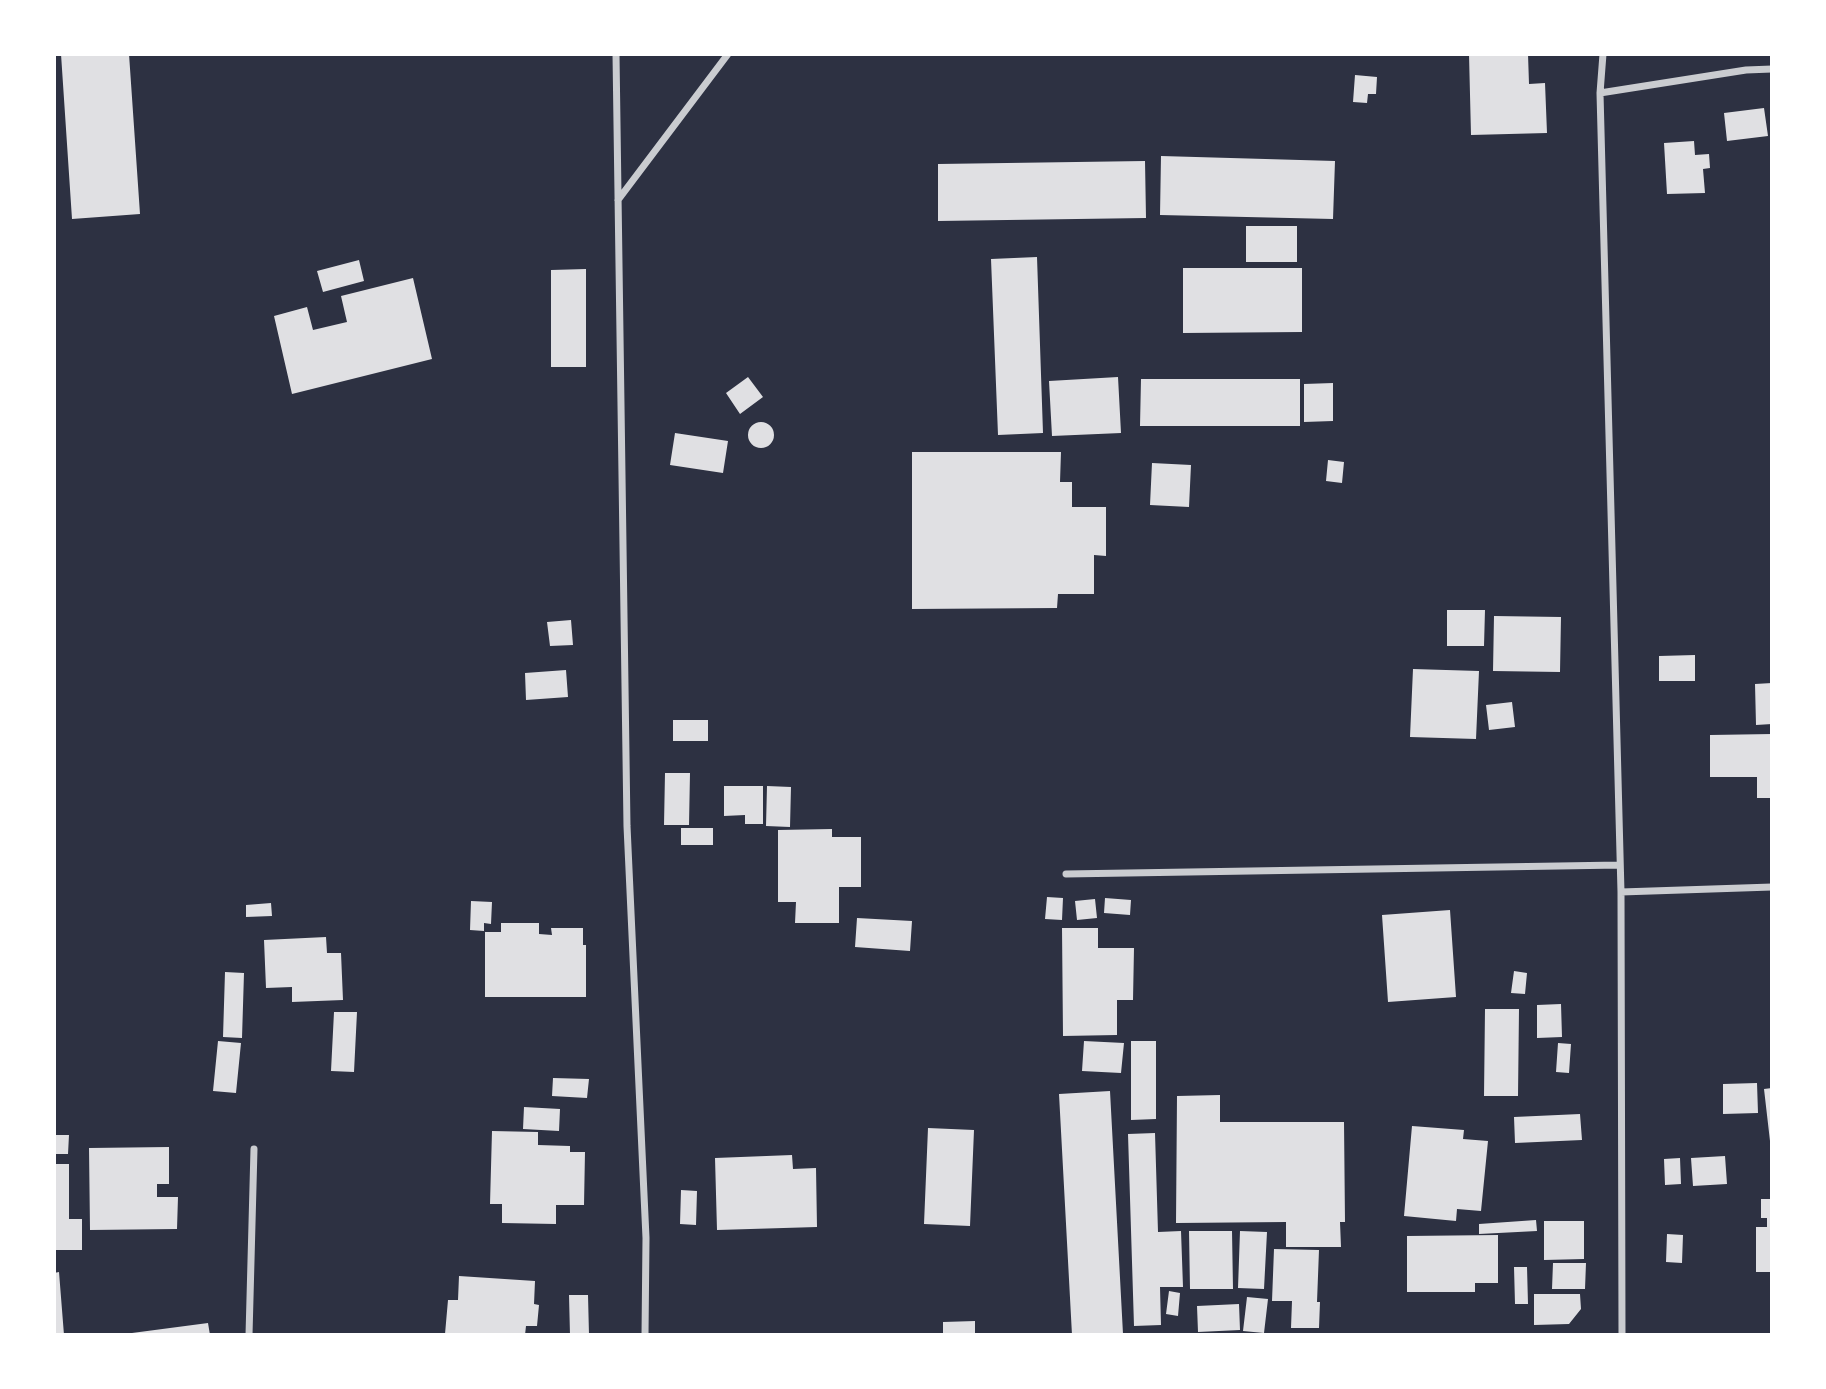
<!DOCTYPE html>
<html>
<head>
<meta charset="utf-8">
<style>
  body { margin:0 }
  #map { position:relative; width:1826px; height:1389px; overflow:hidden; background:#2d3142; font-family:Inter,sans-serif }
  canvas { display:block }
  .frame { position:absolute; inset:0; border:56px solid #fff; pointer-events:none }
</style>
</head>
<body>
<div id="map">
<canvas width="1826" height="1389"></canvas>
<div class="frame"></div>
</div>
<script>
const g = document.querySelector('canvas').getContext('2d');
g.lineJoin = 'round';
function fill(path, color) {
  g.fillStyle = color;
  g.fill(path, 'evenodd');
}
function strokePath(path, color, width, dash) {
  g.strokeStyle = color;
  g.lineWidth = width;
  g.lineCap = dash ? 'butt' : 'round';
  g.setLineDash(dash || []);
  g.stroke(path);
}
const building = new Path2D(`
  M 61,54 L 129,54 L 140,214 L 72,219 Z
  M 1469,54 L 1528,54 L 1529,84 L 1545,83 L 1547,133 L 1471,135 Z
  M 1355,75 L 1377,77 L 1376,94 L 1368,94 L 1367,103 L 1353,102 Z
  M 1764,108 L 1768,136 L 1727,141 L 1724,113 Z
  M 1694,141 L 1695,155 L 1709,154 L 1710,168 L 1703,169 L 1705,193 L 1667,194 L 1664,143 Z
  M 1161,156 L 1335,161 L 1333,219 L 1160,215 Z
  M 1145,161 L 1146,218 L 938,221 L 938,164 Z
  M 1246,226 L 1297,226 L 1297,262 L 1246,262 Z
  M 1037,257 L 1043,433 L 998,435 L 991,259 Z
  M 359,260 L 364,281 L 323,292 L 317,271 Z
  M 1183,268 L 1302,268 L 1302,332 L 1183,333 Z
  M 586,269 L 586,367 L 551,367 L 551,270 Z
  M 413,278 L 432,359 L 292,394 L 274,316 L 307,307 L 313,330 L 347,322 L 341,296 Z
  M 748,377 L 763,397 L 740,414 L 726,393 Z
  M 1118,377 L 1121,433 L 1052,436 L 1049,381 Z
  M 1141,379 L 1300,379 L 1300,426 L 1140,426 Z
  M 1333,383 L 1333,421 L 1304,422 L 1304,384 Z
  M748 435a13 13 0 1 1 26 0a13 13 0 1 1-26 0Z
  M 675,433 L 728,441 L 723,473 L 670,465 Z
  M 912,452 L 1061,452 L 1060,482 L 1072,482 L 1072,507 L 1106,507 L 1106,556 L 1094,555 L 1094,594 L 1058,594 L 1057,608 L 912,609 Z
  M 1328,460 L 1344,462 L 1342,483 L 1326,481 Z
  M 1152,463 L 1191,465 L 1189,507 L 1150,505 Z
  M 1447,610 L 1485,610 L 1484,646 L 1447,646 Z
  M 1494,616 L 1561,617 L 1560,672 L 1493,671 Z
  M 571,620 L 573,645 L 550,646 L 547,622 Z
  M 1695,655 L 1695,681 L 1659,681 L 1659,656 Z
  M 1413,669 L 1479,671 L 1476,739 L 1410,737 Z
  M 566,670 L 568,697 L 526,700 L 525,673 Z
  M 1772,683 L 1772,724 L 1756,725 L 1755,684 Z
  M 1512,702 L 1515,727 L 1489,730 L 1486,705 Z
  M 673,720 L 708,720 L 708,741 L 673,741 Z
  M 1772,734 L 1772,798 L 1757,798 L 1757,777 L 1710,777 L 1710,735 Z
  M 665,773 L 690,773 L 689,825 L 664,825 Z
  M 724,786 L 763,786 L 763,824 L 745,824 L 745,815 L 724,816 Z
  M 767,786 L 791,787 L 790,827 L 766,826 Z
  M 681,828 L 713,828 L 713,845 L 681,845 Z
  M 832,829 L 832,837 L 861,837 L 861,887 L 839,887 L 839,923 L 795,923 L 796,902 L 778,902 L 778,830 Z
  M 1047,897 L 1063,898 L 1062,920 L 1045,919 Z
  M 1105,898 L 1131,900 L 1130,915 L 1104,913 Z
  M 1095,899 L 1097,918 L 1077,920 L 1075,901 Z
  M 471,901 L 492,902 L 491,924 L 484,923 L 484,931 L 470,930 Z
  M 271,903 L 272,916 L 246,917 L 246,905 Z
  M 1450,910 L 1456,997 L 1388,1002 L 1382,915 Z
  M 857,918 L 912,921 L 910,951 L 855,947 Z
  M 501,923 L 539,923 L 539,934 L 552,935 L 551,928 L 583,928 L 583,945 L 586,945 L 586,997 L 485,997 L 485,932 L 501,932 Z
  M 1062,928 L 1098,928 L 1098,948 L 1134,948 L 1133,1000 L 1117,1000 L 1117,1035 L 1063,1036 Z
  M 326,937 L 327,953 L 341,953 L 343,1000 L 292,1002 L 292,987 L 266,988 L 264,940 Z
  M 1514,971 L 1527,973 L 1525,994 L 1511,993 Z
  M 225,972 L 244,973 L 242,1038 L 223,1037 Z
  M 1561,1004 L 1562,1037 L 1537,1038 L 1537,1005 Z
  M 1485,1009 L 1519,1009 L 1518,1096 L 1484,1096 Z
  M 334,1012 L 357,1012 L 354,1072 L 331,1071 Z
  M 218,1041 L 241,1043 L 236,1093 L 213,1091 Z
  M 1084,1041 L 1124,1043 L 1121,1073 L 1082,1071 Z
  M 1131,1041 L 1156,1041 L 1156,1119 L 1131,1120 Z
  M 1558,1043 L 1571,1044 L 1569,1073 L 1556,1072 Z
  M 553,1078 L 589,1079 L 587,1098 L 552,1096 Z
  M 1757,1083 L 1758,1113 L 1723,1114 L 1723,1084 Z
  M 1772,1088 L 1772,1140 L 1770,1141 L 1764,1089 Z
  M 1110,1091 L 1123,1334 L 1072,1335 L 1059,1094 Z
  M 1220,1095 L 1220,1122 L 1344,1122 L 1345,1222 L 1340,1222 L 1341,1247 L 1286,1247 L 1286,1222 L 1176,1223 L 1177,1096 Z
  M 524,1107 L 560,1109 L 559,1131 L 523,1129 Z
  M 1580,1114 L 1582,1140 L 1515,1143 L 1514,1117 Z
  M 1412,1126 L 1464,1130 L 1463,1139 L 1488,1141 L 1481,1211 L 1457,1209 L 1456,1221 L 1404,1216 Z
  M 928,1128 L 974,1130 L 970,1226 L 924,1224 Z
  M 492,1131 L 538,1132 L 538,1145 L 570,1146 L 570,1152 L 585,1152 L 584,1205 L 556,1205 L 556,1224 L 502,1223 L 502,1204 L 490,1204 Z
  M 1155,1133 L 1158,1232 L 1181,1231 L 1183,1287 L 1160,1287 L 1161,1325 L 1134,1326 L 1128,1134 Z
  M 54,1135 L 69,1135 L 68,1154 L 54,1154 Z
  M 169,1147 L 169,1184 L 157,1184 L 157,1197 L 178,1197 L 177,1229 L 90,1230 L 89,1148 Z
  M 792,1155 L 793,1169 L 816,1168 L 817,1227 L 717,1230 L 715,1158 Z
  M 1725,1156 L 1727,1184 L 1693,1186 L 1691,1158 Z
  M 1680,1158 L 1681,1184 L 1665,1185 L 1664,1159 Z
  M 54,1164 L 69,1164 L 69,1219 L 82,1219 L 82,1250 L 54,1250 Z
  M 681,1190 L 697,1191 L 696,1225 L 680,1224 Z
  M 1761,1199 L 1772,1199 L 1772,1272 L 1756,1272 L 1756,1227 L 1767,1227 L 1767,1218 L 1761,1218 Z
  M 1536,1220 L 1537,1231 L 1479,1234 L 1479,1224 Z
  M 1544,1221 L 1584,1221 L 1584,1259 L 1544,1260 Z
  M 1189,1231 L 1232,1231 L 1233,1289 L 1190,1289 Z
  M 1240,1231 L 1267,1232 L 1264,1289 L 1238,1288 Z
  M 1667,1234 L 1683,1235 L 1682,1263 L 1666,1262 Z
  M 1498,1235 L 1498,1283 L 1475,1283 L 1475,1292 L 1407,1292 L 1407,1236 Z
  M 1274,1249 L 1319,1250 L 1317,1302 L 1320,1302 L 1319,1328 L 1291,1328 L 1292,1301 L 1272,1301 Z
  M 1553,1263 L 1586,1263 L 1585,1289 L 1552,1289 Z
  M 1514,1267 L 1527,1267 L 1528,1304 L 1515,1304 Z
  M 59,1272 L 64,1335 L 54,1335 L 54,1273 Z
  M 459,1276 L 535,1281 L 534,1304 L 539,1305 L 537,1326 L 526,1326 L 525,1335 L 445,1334 L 448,1300 L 458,1300 Z
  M 1169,1291 L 1180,1293 L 1178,1316 L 1166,1314 Z
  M 1534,1294 L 1580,1294 L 1581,1309 L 1569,1324 L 1534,1325 Z
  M 569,1295 L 588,1295 L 589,1335 L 570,1335 Z
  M 1247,1297 L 1268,1299 L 1264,1333 L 1243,1331 Z
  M 1239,1304 L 1240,1330 L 1198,1332 L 1197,1306 Z
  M 975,1321 L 975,1335 L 943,1335 L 943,1322 Z
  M 208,1323 L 210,1335 L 132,1335 L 132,1333 Z`);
const minor = new Path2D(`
  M 616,54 L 627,826 L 646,1238 L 645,1335
  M 1603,54 L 1600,93 L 1621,892 L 1622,1335
  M 1600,93 L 1746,70 L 1772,69
  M 618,200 L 728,54
  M 1066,874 L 1620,865
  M 1621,892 L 1772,887
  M 249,1335 L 254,1149`);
fill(building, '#e0e0e3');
strokePath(minor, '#caccd0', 7);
</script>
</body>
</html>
